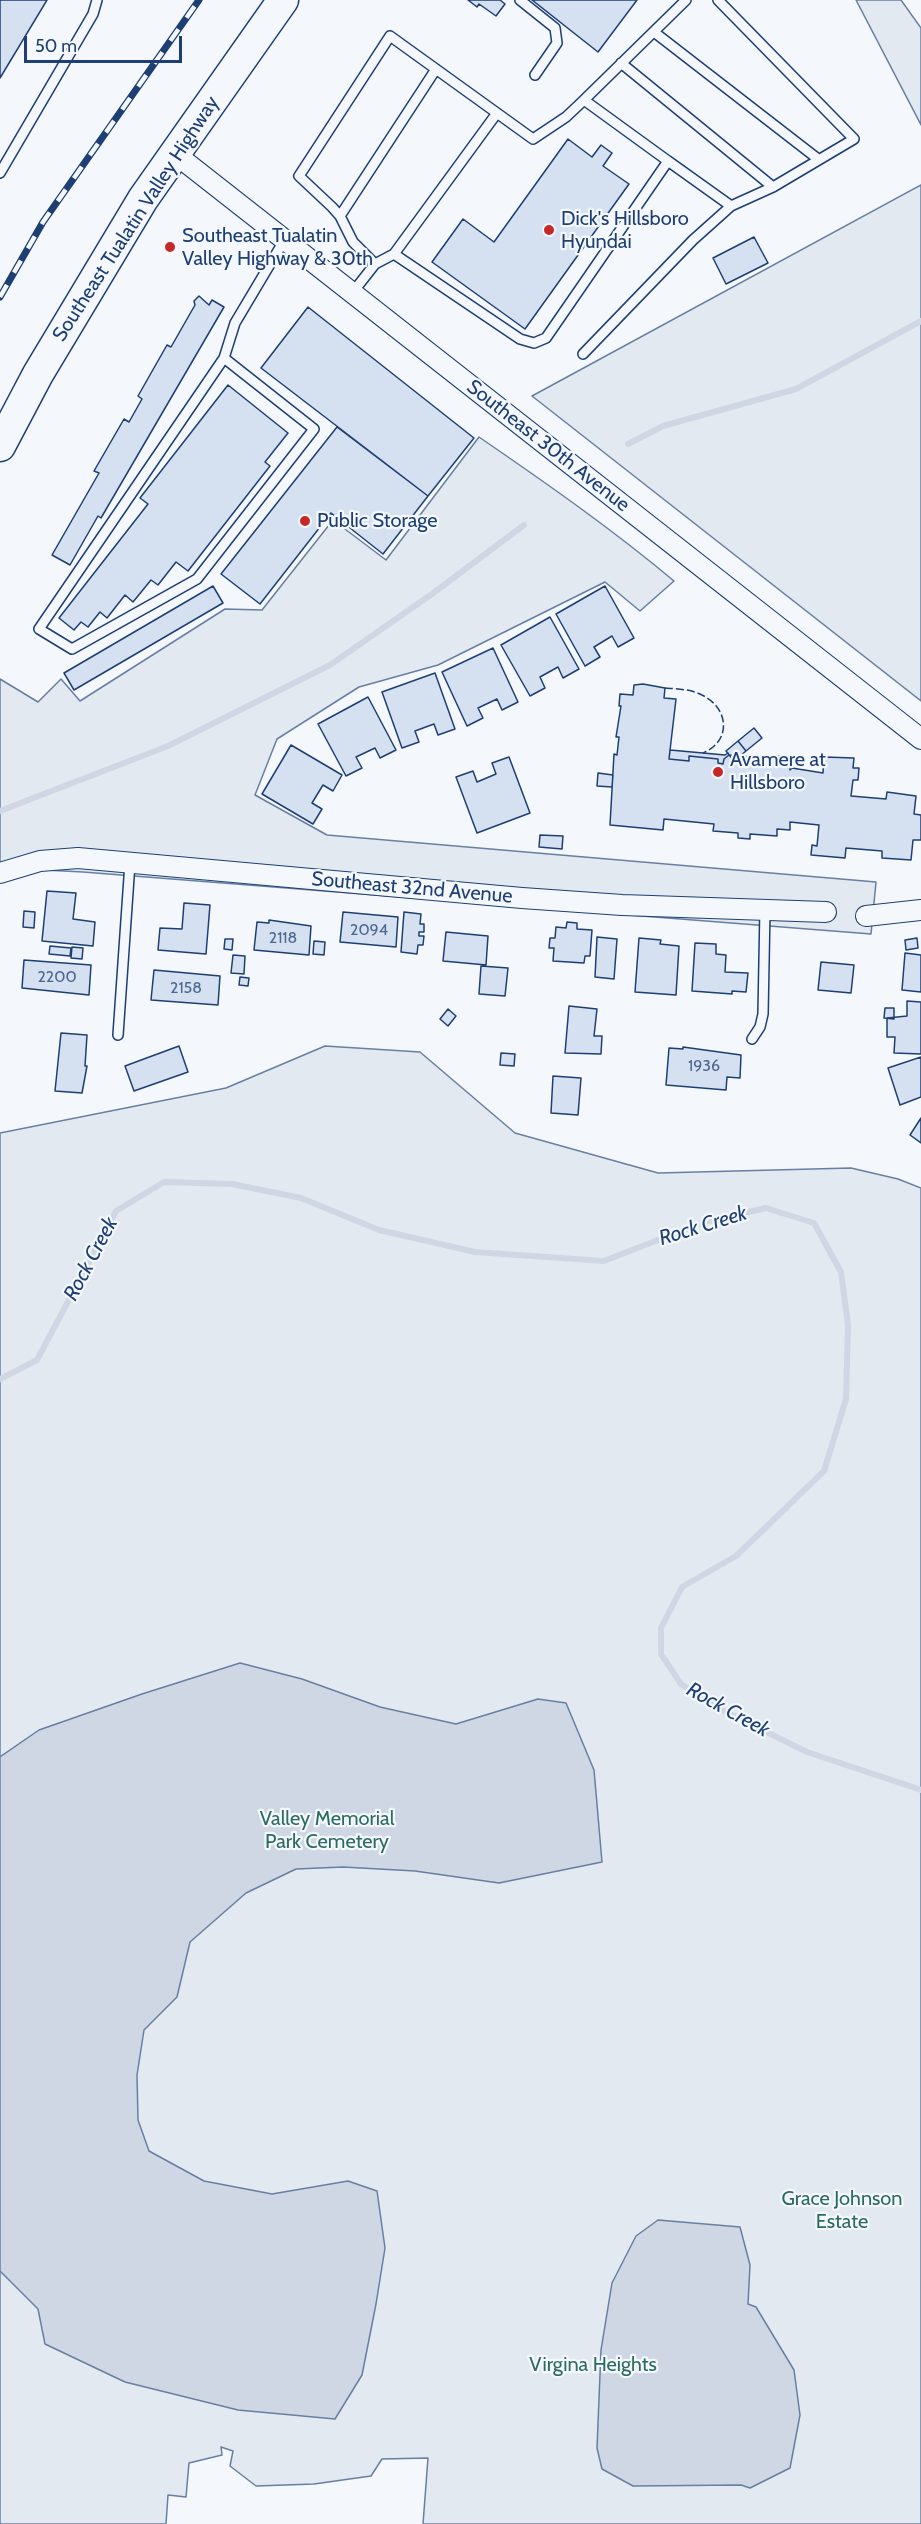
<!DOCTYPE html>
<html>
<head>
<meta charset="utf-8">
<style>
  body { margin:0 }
  #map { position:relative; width:921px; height:2524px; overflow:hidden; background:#f4f7fb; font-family:Cabin,sans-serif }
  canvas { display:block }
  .scale { position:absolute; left:24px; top:36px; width:158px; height:27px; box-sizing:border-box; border:3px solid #1d3f73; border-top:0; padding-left:8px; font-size:18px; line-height:21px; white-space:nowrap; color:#1d3f73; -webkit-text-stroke:4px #f4f7fb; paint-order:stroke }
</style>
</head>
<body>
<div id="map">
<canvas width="921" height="2524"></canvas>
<div class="scale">50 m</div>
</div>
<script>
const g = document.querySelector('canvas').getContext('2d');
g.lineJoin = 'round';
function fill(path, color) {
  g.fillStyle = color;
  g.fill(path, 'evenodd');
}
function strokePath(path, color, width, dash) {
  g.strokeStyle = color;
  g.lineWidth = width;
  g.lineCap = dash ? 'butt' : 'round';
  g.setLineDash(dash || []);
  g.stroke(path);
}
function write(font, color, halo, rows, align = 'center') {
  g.font = font + ' Cabin,sans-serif';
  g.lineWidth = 4.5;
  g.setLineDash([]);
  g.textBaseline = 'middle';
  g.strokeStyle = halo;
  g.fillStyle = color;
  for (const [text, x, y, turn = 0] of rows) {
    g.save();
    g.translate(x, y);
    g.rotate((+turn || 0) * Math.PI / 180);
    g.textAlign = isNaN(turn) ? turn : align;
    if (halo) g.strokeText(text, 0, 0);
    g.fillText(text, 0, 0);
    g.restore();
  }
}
const green = new Path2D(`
  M 856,0 L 901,0 L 921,28 L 921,125 Z
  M 921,185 L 921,701 L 532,396 Z
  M 479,437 C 546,483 612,529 674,581 L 640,611 L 605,582 L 438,665 L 359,687 L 277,739 L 255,795 L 327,835 L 876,882 L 871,934 L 83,872 L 25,869 L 0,878 L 0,679 L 38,702 L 61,679 L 80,701 L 225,609 L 262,610 L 333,520 L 386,560 Z
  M 325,1046 L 420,1052 L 515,1133 L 658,1173 L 851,1168 L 898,1179 L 921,1188 L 921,2524 L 423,2524 L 428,2458 L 382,2459 L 371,2476 L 314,2484 L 256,2486 L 230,2466 L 233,2451 L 221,2447 L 222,2455 L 189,2463 L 186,2497 L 168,2495 L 166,2524 L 0,2524 L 0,1133 L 226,1088 Z`);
const water = new Path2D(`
  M 240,1663 L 302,1679 L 380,1707 L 456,1724 L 538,1699 L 566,1703 L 594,1770 L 602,1862 L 499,1883 L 415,1871 L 343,1867 L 296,1869 L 246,1893 L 190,1942 L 177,1997 L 144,2030 L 137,2075 L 138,2120 L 149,2151 L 204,2181 L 272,2194 L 348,2181 L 377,2191 L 385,2248 L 376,2304 L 362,2375 L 335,2419 L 238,2410 L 125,2382 L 45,2344 L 38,2309 L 0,2271 L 0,1757 L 39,1730 L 142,1694 Z
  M 658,2220 L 740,2227 L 750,2265 L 748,2304 L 756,2307 L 794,2370 L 800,2415 L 790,2468 L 750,2488 L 741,2485 L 633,2486 L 602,2469 L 597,2448 L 601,2350 L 612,2283 L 636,2236 Z`);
const stream = new Path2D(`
  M 628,444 L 663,426 L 796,389 L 921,321
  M 0,811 L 168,746 L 330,665 L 432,594 L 524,525
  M 0,1379 L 37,1360 L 116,1211 L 164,1182 L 232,1184 L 301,1198 L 379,1230 L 475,1252 L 604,1261 L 704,1222 L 766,1208 L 814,1223 L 841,1272 L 848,1325 L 846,1399 L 824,1471 L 736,1556 L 682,1587 L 661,1628 L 661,1654 L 681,1684 L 716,1707 L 807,1752 L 921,1790`);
const building = new Path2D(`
  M 0,0 L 47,0 L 0,78 Z
  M 468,0 L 500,0 L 505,4 L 496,16 L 479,4 L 477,7 Z
  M 532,0 L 637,0 L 598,52 Z
  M 568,139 L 592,157 L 601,145 L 612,153 L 603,166 L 629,184 L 525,329 L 432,262 L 463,219 L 494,242 Z
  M 754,237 L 768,263 L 726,284 L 713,258 Z
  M 199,296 L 209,305 L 212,300 L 224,307 L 101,518 L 98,516 L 70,565 L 52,555 L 99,473 L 94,471 L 124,419 L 129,422 L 142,399 L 138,396 L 167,345 L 171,347 L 195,305 L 194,301 Z
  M 308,307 L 474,438 L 428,496 L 261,368 Z
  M 228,385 L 288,433 L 265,462 L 270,466 L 188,571 L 176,562 L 158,585 L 151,580 L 133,602 L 125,595 L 107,618 L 100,612 L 88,627 L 81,622 L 74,630 L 59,618 L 148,504 L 140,498 Z
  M 337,427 L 428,496 L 383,554 L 331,513 L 260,604 L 221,574 Z
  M 213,586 L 223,603 L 74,690 L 64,673 Z
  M 605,586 L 634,638 L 618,647 L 612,636 L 594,647 L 600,657 L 585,666 L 556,614 Z
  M 550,617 L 579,669 L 563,678 L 558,667 L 540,677 L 545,688 L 530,696 L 501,645 Z
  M 493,648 L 518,702 L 502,710 L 497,699 L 478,708 L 483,718 L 467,726 L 442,672 Z
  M 435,673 L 455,729 L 438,735 L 434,724 L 415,731 L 419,742 L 402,748 L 382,692 Z
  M 643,684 L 665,688 L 664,698 L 676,699 L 669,759 L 689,761 L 689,756 L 718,759 L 718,763 L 723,764 L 724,759 L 729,755 L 775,759 L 776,756 L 791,757 L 790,770 L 792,768 L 823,773 L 824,757 L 854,758 L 853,768 L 859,768 L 858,780 L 853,780 L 851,796 L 886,799 L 887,792 L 916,796 L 914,814 L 921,815 L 921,840 L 913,840 L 911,860 L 882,858 L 882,851 L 846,848 L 845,858 L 811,855 L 812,845 L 817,846 L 819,825 L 790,822 L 790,830 L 777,829 L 777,836 L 750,834 L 750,839 L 738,838 L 738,833 L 713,831 L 714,824 L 664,819 L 663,830 L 610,825 L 614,754 L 617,755 L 619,737 L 616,737 L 621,706 L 619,706 L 620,694 L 633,695 L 634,685 Z
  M 368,697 L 396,750 L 380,758 L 375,748 L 356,757 L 362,768 L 346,776 L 318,724 Z
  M 754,728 L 762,738 L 746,751 L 738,741 Z
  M 738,741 L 746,751 L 734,761 L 726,751 Z
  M 291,745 L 342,775 L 333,791 L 323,785 L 312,803 L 322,809 L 313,824 L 262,794 Z
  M 670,750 L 725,755 L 728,753 L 729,755 L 724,759 L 723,764 L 718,763 L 718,759 L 689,756 L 689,761 L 669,759 Z
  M 509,757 L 530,813 L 477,833 L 456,777 L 473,771 L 477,782 L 496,774 L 492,763 Z
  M 598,773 L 613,775 L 612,787 L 597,786 Z
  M 540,835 L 563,836 L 562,849 L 539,847 Z
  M 47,891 L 76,893 L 73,919 L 95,922 L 93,946 L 42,941 Z
  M 184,903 L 210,905 L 206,954 L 158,950 L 160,928 L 182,929 Z
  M 24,911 L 35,912 L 34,928 L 23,927 Z
  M 343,912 L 398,917 L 396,947 L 340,942 Z
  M 404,912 L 421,914 L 420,924 L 424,924 L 424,932 L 419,932 L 419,936 L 424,936 L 423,945 L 418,945 L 417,954 L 401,952 Z
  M 269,920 L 311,926 L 309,955 L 254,950 L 257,922 L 269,923 Z
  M 567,922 L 577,923 L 577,929 L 592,930 L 590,956 L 585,956 L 584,963 L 553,961 L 554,948 L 549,948 L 550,938 L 555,938 L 556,927 L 566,928 Z
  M 446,932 L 488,936 L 486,965 L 443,961 Z
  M 597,937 L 617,939 L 614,979 L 595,977 Z
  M 639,938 L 661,940 L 660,944 L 679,946 L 676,995 L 635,992 Z
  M 917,938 L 918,948 L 906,950 L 905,940 Z
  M 225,939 L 233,939 L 232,950 L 224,949 Z
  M 314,941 L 325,942 L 324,955 L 313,954 Z
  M 695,943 L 716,944 L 716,954 L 726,955 L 725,972 L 748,973 L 746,992 L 732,991 L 732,994 L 692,991 Z
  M 50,946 L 71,948 L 70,956 L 49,954 Z
  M 72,947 L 83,948 L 82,959 L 71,958 Z
  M 905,953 L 921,955 L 921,992 L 902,990 Z
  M 233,955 L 245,956 L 244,974 L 231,973 Z
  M 24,960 L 91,965 L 89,995 L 22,988 Z
  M 821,962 L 854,965 L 851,993 L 818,990 Z
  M 481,966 L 508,968 L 505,996 L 479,994 Z
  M 154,970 L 220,976 L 218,1005 L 151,1000 Z
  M 240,977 L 249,978 L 248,986 L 239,985 Z
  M 907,1001 L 921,1002 L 921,1054 L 894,1053 L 895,1037 L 887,1037 L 887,1018 L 907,1016 Z
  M 569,1006 L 597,1009 L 594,1036 L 602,1036 L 601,1054 L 565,1053 Z
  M 885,1008 L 894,1008 L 894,1019 L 884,1018 Z
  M 448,1009 L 456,1016 L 448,1026 L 440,1019 Z
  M 61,1033 L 87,1035 L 85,1066 L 87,1066 L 82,1093 L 55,1091 Z
  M 179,1046 L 188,1072 L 134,1091 L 125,1066 Z
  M 683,1047 L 741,1055 L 740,1078 L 727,1077 L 726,1090 L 666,1085 L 669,1048 L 683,1049 Z
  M 501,1053 L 515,1054 L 514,1066 L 500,1065 Z
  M 921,1057 L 921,1097 L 900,1105 L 888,1068 Z
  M 553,1076 L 581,1078 L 578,1115 L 551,1113 Z
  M 921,1118 L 921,1143 L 910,1135 Z`);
const service = new Path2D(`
  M 520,0 L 555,28 L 557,43 L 535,75
  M 654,32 L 818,159
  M 621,63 L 773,187
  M 584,100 L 686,0
  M 668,161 L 731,206
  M 0,173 L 93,14 L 97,0
  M 340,216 L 436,69
  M 394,254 L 497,113
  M 353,292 L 375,264 L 394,254 L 520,339 L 534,343 L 546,338 L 668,161 L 584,100 L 566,117 L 533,139 L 390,36 L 299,176 L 332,207 L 340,216 L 353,242 L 375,264
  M 583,354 L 693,240 L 731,206 L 773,187 L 854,139 L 718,0
  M 224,358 L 39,629 L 72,649 L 197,579 L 314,429 L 224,358 L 235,323 L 285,239
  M 118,1035 L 130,863
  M 752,1039 L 760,1027 L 763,1014 L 765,909`);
const minor = new Path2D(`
  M 174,153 L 921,739
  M 0,873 L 40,861 L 78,858 L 522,898 L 622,905 L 826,912
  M 866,916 L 921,910`);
const primary = new Path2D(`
  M 0,446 L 38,374 L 143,199 L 283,0`);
const rail = new Path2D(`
  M 0,297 L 43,222 L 199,0`);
const fence = new Path2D(`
  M 665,688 C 677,689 691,689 702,695 C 729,708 732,741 703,753`);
const markers = [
  [549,230,6,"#c62828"],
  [170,247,6,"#c62828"],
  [305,521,6,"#c62828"],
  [718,772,6,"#c62828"]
];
const numberNames = [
  ["2094",369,930],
  ["2118",283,938],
  ["2200",57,977],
  ["2158",186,988],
  ["1936",704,1066]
];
const streetNames = [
  ["Southeast Tualatin Valley Highway",136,219,-57],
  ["Southeast 30th Avenue",548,446,38],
  ["Southeast 32nd Avenue",412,888,5]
];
const poiNames = [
  ["Dick's Hillsboro",561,219],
  ["Hyundai",561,242],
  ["Southeast Tualatin",182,236],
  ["Valley Highway & 30th",182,259],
  ["Public Storage",317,521],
  ["Avamere at",730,760],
  ["Hillsboro",730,783]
];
const parkNames = [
  ["Valley Memorial",327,1819],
  ["Park Cemetery",327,1842],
  ["Grace Johnson",842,2199],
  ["Estate",842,2222],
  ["Virgina Heights",593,2365]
];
const waterNames = [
  ["Rock Creek",703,1226,-17],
  ["Rock Creek",91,1259,-62],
  ["Rock Creek",728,1710,29]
];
fill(green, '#e3e9f0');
strokePath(green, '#687fa3', 1.5);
fill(water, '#cfd7e4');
strokePath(water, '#687fa3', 1.5);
strokePath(stream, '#cfd7e4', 6);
fill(building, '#d5e0f0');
strokePath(building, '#1d3f73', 1.5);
strokePath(service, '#1d3f73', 12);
strokePath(minor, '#1d3f73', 22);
strokePath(primary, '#1d3f73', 33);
strokePath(service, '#f4f7fb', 9);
strokePath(minor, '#f4f7fb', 20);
strokePath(primary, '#f4f7fb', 30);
strokePath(rail, '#1d3f73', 7);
strokePath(rail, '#f4f7fb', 4.5, [14]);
strokePath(fence, '#1d3f73', 1.5, [8, 3]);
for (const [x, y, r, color] of markers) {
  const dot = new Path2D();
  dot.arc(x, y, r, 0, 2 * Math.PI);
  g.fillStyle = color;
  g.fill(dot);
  strokePath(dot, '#f4f7fb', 2);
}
write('16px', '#4b6792', null, numberNames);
write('20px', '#1d3f73', '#f4f7fb', streetNames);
write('20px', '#1d3f73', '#f4f7fb', poiNames, 'left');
write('20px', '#2c6c60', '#f4f7fb', parkNames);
write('italic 21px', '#1d3f73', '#f4f7fb', waterNames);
</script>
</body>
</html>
